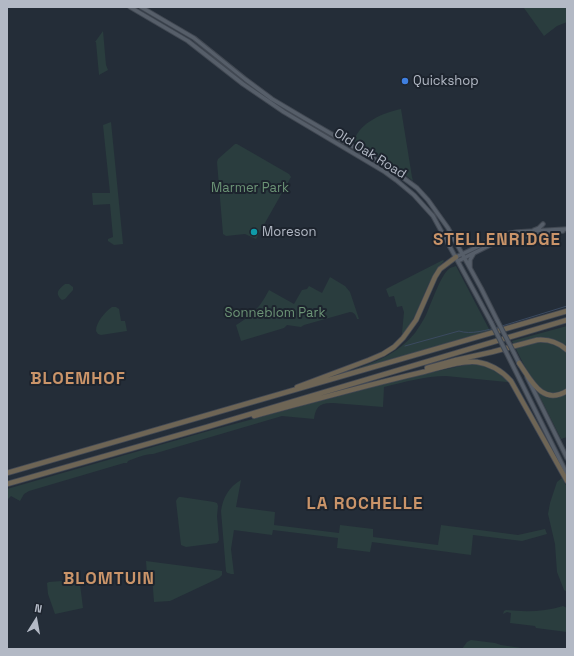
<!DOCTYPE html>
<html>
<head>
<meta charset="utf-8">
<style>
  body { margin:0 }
  #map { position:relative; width:574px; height:656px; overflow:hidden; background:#242d38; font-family:"Space Grotesk",sans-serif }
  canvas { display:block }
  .frame { position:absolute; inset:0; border:8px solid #b3b9c5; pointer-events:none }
  .north { position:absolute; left:16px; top:600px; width:40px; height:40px; -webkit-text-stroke:3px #1d242e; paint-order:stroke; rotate:11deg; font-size:11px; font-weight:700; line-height:16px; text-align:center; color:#b3b9c5 }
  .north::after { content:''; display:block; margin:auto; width:14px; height:18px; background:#b3b9c5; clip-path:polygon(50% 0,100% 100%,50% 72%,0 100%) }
</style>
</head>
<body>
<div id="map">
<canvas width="574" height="656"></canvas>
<div class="frame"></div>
<div class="north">N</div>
</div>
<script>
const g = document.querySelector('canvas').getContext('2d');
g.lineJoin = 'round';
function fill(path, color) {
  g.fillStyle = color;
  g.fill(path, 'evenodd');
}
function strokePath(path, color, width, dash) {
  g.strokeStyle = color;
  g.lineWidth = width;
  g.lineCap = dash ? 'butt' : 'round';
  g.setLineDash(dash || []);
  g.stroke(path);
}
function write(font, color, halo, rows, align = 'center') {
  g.font = font + ' "Space Grotesk",sans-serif';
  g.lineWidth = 4;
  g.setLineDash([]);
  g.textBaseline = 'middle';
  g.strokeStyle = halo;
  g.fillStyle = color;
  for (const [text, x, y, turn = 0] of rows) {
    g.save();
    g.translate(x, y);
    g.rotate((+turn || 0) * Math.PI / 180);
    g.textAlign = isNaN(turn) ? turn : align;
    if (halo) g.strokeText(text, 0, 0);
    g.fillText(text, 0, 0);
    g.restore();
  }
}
const green = new Path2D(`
  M 525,7 L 567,7 L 567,22 L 557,26 L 544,36 L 524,8 Z
  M 103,31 L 106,65 L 108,70 L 99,75 L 96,42 L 95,42 Z
  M 401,109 L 412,177 L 413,181 L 398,169 L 356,144 L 354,141 C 360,122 383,113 401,109 Z
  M 111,122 L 123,244 L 114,245 L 108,241 L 108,239 L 113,237 L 110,204 L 93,205 L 92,193 L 110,193 L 103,125 Z
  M 235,144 L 237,144 L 289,174 L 291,177 L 257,237 L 256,239 L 245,234 L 226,236 L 223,234 L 217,162 L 218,159 Z
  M 443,260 L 444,261 C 430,274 425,295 416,313 C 413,320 408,327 403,334 L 402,333 L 404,312 L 402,306 L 397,307 L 394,296 L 389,297 L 386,289 Z
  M 456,266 L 490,331 L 356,371 L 355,369 C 379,361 398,353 415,333 C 419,327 423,321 426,315 C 431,304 441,274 450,268 C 452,267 454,267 456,266 Z
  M 330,277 L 345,286 L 350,292 L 359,319 L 357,319 C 356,315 354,312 350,312 L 304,325 L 301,327 L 287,325 L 284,328 L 241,341 L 236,325 C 253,315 260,307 269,290 L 294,304 L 302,290 L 307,289 L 309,286 L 322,293 Z
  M 65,284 L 69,284 L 73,287 L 73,290 L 65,299 L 62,300 C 54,293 59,289 65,284 Z
  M 112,307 L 116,307 L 119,309 L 121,321 L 125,321 L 127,331 L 101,335 L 98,334 L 96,331 C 96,322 105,312 112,307 Z
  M 567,326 L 567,437 L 561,439 L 512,341 Z
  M 470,364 C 487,364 496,369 508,381 L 507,382 L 446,376 C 425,376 405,382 384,387 L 383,407 L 333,403 C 320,403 316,406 314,419 L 282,416 L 153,454 C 144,454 136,458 128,461 L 127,463 L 124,463 L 29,491 L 24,494 L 20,501 L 11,496 L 7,500 L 7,489 L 212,430 L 410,377 Z
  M 562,478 L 567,487 L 567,592 L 564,590 L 557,572 L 555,544 L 548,514 L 550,503 L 557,482 Z
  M 241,480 L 236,507 L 275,512 L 274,525 L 339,533 L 340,525 L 373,529 L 373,537 L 438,545 L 441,525 L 518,535 L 545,529 L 547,534 L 522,541 L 473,535 L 471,555 L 372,542 L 370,552 L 337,548 L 338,538 L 273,530 L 272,535 L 234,530 L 231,549 L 234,574 C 230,574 227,574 226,571 L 221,511 C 223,497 229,487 241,480 Z
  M 179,497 L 181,497 L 214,502 L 217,503 L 218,506 L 217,516 L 219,540 L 217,543 L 186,547 L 181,545 L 176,501 L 177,499 Z
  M 146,561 L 222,571 L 222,575 L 219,578 L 170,601 L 154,602 L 152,575 L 147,575 Z
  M 74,580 L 80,584 L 83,608 L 55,614 L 48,594 L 47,583 L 49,582 Z
  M 563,606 L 567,608 L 567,632 L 536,628 L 535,626 L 510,623 L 511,613 L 507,612 L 503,614 L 504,611 L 506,610 C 525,612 544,612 563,606 Z
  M 471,640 L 495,643 L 501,645 L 528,649 L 462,649 L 467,642 Z`);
const stream = new Path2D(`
  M 502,326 L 567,306
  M 405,346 L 459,331 C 471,335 487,330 499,327`);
const major = new Path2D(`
  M 130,7 L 188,41 L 243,84 L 284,112 L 385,172 L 396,180 L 414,195 L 433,216 L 491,322
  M 141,7 L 194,38 L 245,79 L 272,99 L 304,118 L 390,168 L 417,188 L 428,200 L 448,228 L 481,288 L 497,320
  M 534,230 L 539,228 L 543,224
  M 456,257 L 498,237 L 506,234 L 517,232 L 567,229
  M 458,261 L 488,246 L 503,240 L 563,231
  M 470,268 L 470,260 L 474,253
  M 506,352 L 567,474
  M 514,353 L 520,365
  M 527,377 L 567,458`);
const highway = new Path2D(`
  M 519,363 C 531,380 542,406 567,391
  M 427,368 L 456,360 L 492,352 L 537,340 C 549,339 558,342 567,350
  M 297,387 L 369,360 L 383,354 L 394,347 L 403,338 L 416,320 L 435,277 L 440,269 L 456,257
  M 254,416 C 310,401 367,385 423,372 C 439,368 462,360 477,362 C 491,364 502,371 511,381 L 567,481
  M 7,473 L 567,311
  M 7,484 L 207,427 L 567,320`);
const majorBridge = new Path2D(`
  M 497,320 L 514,353
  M 491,322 L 506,352`);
const markers = [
  [405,81,4,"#3f7fe0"],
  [254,232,4,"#0f9aa8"]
];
const poiNames = [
  ["Quickshop",413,81],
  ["Moreson",262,232]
];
const streetNames = [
  ["Old Oak Road",370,154,32]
];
const parkNames = [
  ["Marmer Park",250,188],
  ["Sonneblom Park",275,313]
];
const districtNames = [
  ["STELLENRIDGE",497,240],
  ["BLOEMHOF",78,379],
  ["LA ROCHELLE",365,504],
  ["BLOMTUIN",109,579]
];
fill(green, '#2a3d3e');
strokePath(stream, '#3b4a60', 1);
strokePath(major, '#414852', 5.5);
strokePath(highway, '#434954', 6);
strokePath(major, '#565e69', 3.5);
strokePath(highway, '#6e6555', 4.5);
strokePath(majorBridge, '#414852', 5.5, []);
strokePath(majorBridge, '#565e69', 3.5);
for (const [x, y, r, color] of markers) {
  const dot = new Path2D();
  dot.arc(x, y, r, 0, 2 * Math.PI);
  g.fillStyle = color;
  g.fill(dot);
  strokePath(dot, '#1d242e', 1.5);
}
write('13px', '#b3b9c5', '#1d242e', poiNames, 'left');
write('13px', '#b3b9c5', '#1d242e', streetNames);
write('13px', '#6c9476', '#1d242e', parkNames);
g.letterSpacing = '1px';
write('bold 17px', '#ca9469', '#1d242e', districtNames);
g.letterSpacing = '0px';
</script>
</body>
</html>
